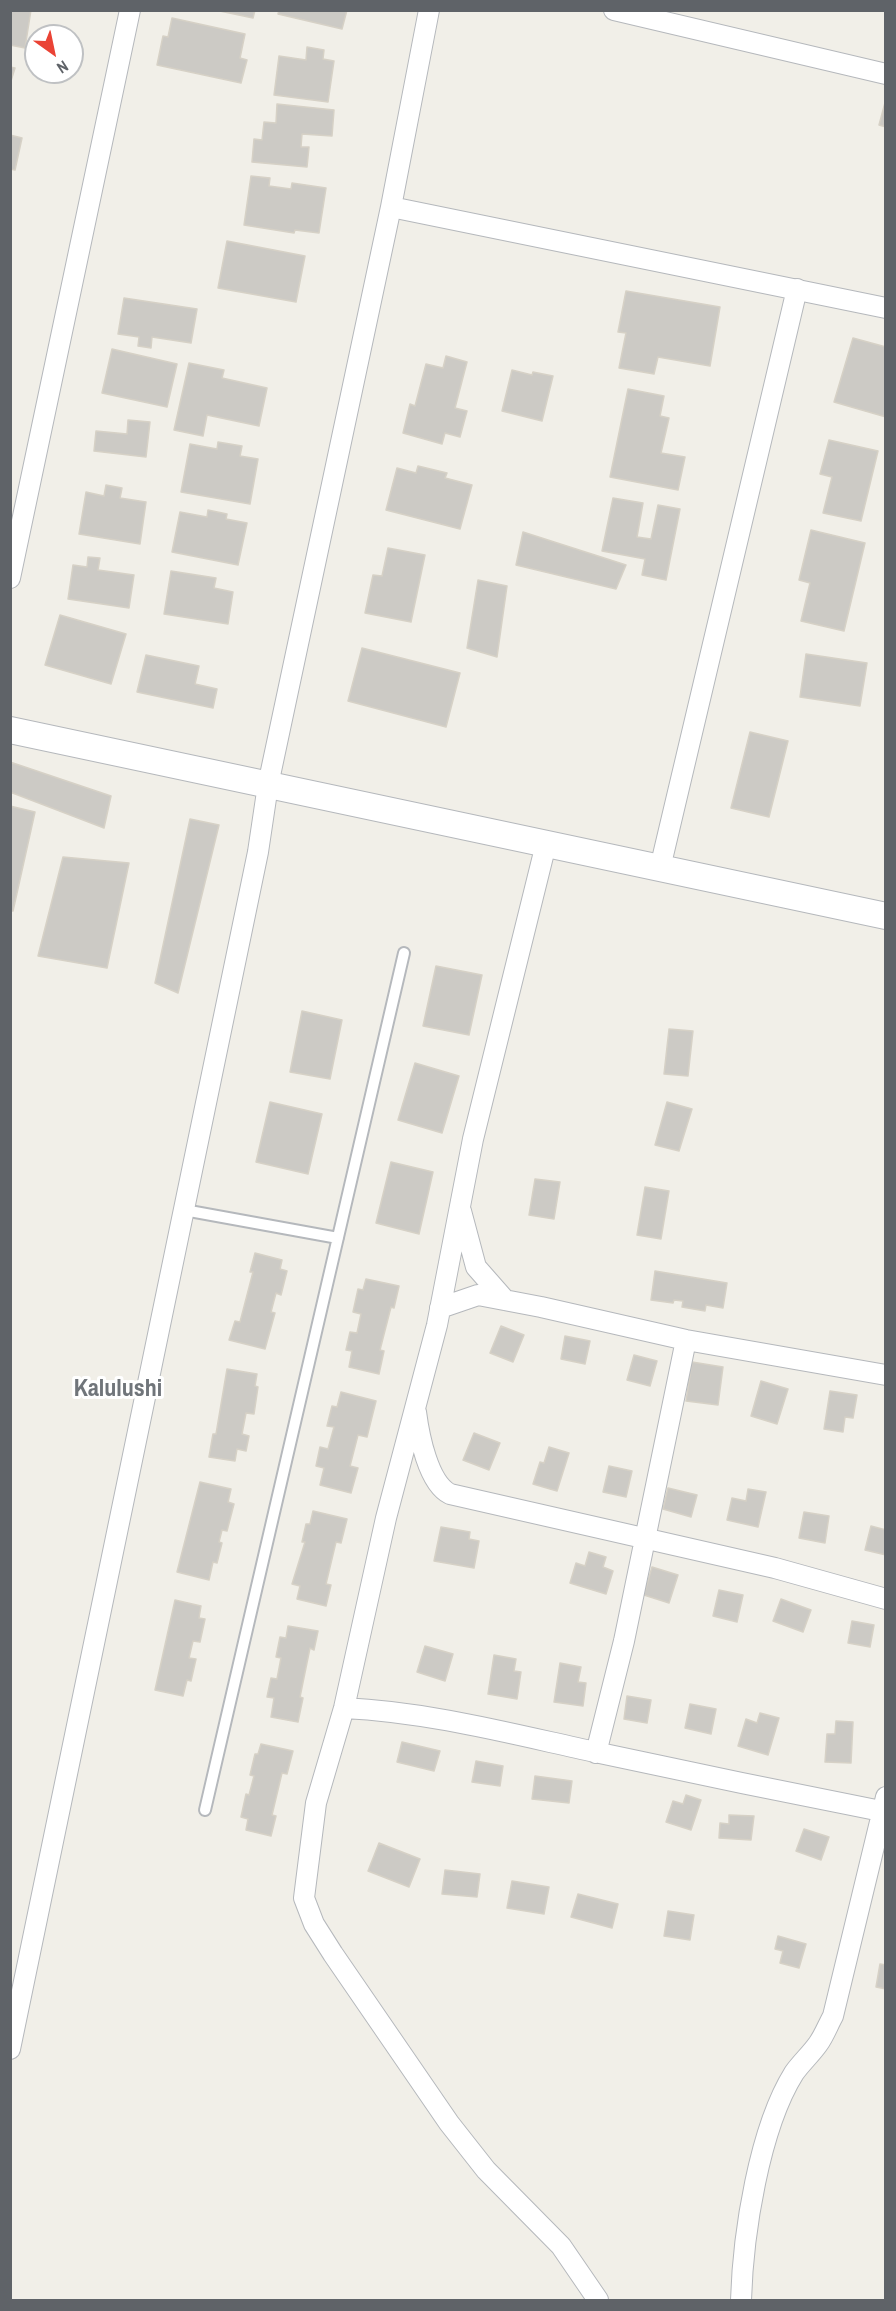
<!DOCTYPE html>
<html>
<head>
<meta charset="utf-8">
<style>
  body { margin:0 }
  #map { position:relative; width:896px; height:2311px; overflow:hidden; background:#f1efe8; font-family:"Archivo Narrow",sans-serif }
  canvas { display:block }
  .frame { position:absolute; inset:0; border:12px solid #5f6368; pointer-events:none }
  .north { position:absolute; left:24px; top:24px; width:60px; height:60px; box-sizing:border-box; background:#fff; border:2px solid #bfc1c3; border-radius:50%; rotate:147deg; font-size:16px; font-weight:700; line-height:24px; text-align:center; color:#5f6368 }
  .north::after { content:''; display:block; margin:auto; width:21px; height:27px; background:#ea4335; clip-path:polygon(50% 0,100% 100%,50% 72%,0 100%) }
</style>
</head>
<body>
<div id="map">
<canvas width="896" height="2311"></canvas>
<div class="frame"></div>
<div class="north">N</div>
</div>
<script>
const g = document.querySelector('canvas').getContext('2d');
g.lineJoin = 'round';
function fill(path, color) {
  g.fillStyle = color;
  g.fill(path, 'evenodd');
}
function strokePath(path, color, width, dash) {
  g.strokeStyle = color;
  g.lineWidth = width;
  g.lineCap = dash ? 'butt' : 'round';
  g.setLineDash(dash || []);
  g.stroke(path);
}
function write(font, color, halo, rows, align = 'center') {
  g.font = font + ' "Archivo Narrow",sans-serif';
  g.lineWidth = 6;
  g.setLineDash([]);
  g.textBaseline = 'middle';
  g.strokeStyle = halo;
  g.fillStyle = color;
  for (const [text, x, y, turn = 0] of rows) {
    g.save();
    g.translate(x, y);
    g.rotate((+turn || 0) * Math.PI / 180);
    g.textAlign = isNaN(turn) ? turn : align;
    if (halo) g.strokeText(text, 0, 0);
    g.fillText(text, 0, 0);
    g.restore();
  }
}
const building = new Path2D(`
  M 10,10 L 31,10 L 25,48 L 10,45 Z
  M 215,10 L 255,10 L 253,18 Z
  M 279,10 L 347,10 L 342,29 L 278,14 Z
  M 172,18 L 245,34 L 240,58 L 247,60 L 241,83 L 157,65 L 163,36 L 168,37 Z
  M 307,47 L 324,50 L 323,59 L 334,61 L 328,102 L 274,95 L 279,56 L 306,60 Z
  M 10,67 L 15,68 L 10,84 Z
  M 886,99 L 886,127 L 879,125 Z
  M 277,104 L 334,110 L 332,136 L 302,134 L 301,147 L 309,147 L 307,167 L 252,162 L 254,139 L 262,140 L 264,122 L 276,123 Z
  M 10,135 L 22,138 L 15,170 L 10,169 Z
  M 251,176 L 270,178 L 269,186 L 291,189 L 292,183 L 326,188 L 319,233 L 295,230 L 294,233 L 244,225 Z
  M 227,241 L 305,256 L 296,302 L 218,288 Z
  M 626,291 L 720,307 L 710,366 L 658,357 L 654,374 L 619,368 L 626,333 L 618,332 Z
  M 124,298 L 197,309 L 191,343 L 152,337 L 151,348 L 138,346 L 139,337 L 118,334 Z
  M 853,338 L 886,347 L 886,417 L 834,402 Z
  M 112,349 L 177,364 L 167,407 L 102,393 Z
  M 446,356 L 467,362 L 455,408 L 467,411 L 460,437 L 445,433 L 442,444 L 403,433 L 410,404 L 415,406 L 426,364 L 443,368 Z
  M 189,363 L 224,370 L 222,378 L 267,388 L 259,426 L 207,415 L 203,436 L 174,430 Z
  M 512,370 L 532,375 L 533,372 L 553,376 L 542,421 L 502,411 Z
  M 628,389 L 664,396 L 660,416 L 669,418 L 661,453 L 685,457 L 678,490 L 610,477 Z
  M 128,420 L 150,422 L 146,457 L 94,451 L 96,431 L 127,434 Z
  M 829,440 L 878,451 L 861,521 L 823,513 L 832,477 L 820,474 Z
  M 218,442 L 242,446 L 240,456 L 258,459 L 250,504 L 181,492 L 190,444 L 217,449 Z
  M 418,466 L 447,473 L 445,478 L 472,485 L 460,529 L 386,510 L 397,468 L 416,473 Z
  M 106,485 L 122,488 L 120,498 L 146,502 L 140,544 L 79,534 L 86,492 L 104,496 Z
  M 613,498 L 643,503 L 637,537 L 651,539 L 658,505 L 680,509 L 666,580 L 642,575 L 645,559 L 602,551 Z
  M 208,510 L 227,514 L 226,519 L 247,523 L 238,565 L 172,552 L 180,512 L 207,517 Z
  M 811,530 L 865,543 L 844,631 L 801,621 L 810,583 L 799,580 Z
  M 523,532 L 626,565 L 616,589 L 516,565 Z
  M 388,548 L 425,555 L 411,622 L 365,613 L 373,575 L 382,576 Z
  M 88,557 L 100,558 L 98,570 L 134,575 L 129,608 L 68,599 L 73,565 L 87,567 Z
  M 171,571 L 216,578 L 214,588 L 233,592 L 228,624 L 164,614 Z
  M 478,580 L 507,586 L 497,657 L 467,648 Z
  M 60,615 L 126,634 L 111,684 L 45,665 Z
  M 362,648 L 460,673 L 446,727 L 348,701 Z
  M 806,654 L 867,663 L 860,706 L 800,697 Z
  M 146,655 L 199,666 L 195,684 L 217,689 L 213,708 L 137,692 Z
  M 750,732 L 788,741 L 769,817 L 731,808 Z
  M 10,762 L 111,796 L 104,828 L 10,792 Z
  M 10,806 L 35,812 L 13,911 L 10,911 Z
  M 190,819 L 219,825 L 178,993 L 155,983 Z
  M 63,857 L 129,863 L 107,968 L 38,956 Z
  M 436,966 L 482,975 L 469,1035 L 423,1026 Z
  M 302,1011 L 342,1020 L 330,1079 L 290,1072 Z
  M 669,1029 L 693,1031 L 688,1076 L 664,1074 Z
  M 415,1063 L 459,1076 L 442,1133 L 398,1120 Z
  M 270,1102 L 322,1114 L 308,1174 L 256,1162 Z
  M 667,1102 L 692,1109 L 679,1151 L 655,1145 Z
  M 391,1162 L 433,1172 L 419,1234 L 376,1223 Z
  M 535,1179 L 560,1182 L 554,1219 L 529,1215 Z
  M 645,1187 L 669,1191 L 661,1239 L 637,1235 Z
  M 255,1253 L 282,1260 L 280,1269 L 287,1271 L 281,1295 L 276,1293 L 271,1312 L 275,1313 L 265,1349 L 229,1340 L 235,1321 L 240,1322 L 253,1272 L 250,1272 Z
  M 655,1271 L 727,1283 L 723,1308 L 706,1305 L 705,1311 L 682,1307 L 683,1301 L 674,1300 L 673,1303 L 651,1300 Z
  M 366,1279 L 399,1286 L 394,1308 L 391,1307 L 380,1350 L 384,1351 L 379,1374 L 349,1367 L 352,1351 L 346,1350 L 350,1332 L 357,1333 L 361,1314 L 353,1312 L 358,1289 L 363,1290 Z
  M 501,1326 L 524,1335 L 513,1362 L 490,1353 Z
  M 565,1336 L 590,1341 L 585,1364 L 561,1359 Z
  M 634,1355 L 657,1361 L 650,1386 L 627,1380 Z
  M 692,1362 L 723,1367 L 718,1405 L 686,1401 Z
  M 227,1369 L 257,1374 L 255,1386 L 258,1387 L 254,1414 L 246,1413 L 242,1434 L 249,1436 L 246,1451 L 237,1449 L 235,1461 L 209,1457 L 213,1434 L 216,1434 Z
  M 761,1381 L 788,1389 L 777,1424 L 751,1416 Z
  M 830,1391 L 857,1395 L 853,1418 L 845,1417 L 843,1432 L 824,1429 Z
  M 341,1392 L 376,1401 L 367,1437 L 358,1435 L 350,1466 L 358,1468 L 351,1493 L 320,1485 L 324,1468 L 316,1466 L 320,1447 L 328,1449 L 334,1427 L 327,1426 L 332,1406 L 337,1407 Z
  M 474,1433 L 500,1443 L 489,1470 L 463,1460 Z
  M 549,1447 L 569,1453 L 557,1491 L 533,1484 L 540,1462 L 544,1463 Z
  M 609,1466 L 632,1471 L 626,1497 L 603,1492 Z
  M 200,1482 L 231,1489 L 228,1502 L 234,1504 L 227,1531 L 222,1530 L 219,1542 L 222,1543 L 217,1563 L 213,1562 L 209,1580 L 177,1572 Z
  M 668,1488 L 697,1495 L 691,1517 L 663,1509 Z
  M 748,1489 L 766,1492 L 758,1527 L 727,1520 L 732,1498 L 746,1501 Z
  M 313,1511 L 347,1519 L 341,1543 L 336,1542 L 326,1584 L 331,1585 L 326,1606 L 297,1599 L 300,1586 L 292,1584 L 305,1542 L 302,1542 L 306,1524 L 310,1524 Z
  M 804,1512 L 829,1516 L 825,1543 L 799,1538 Z
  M 871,1526 L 886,1530 L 886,1555 L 865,1550 Z
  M 441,1527 L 470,1532 L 469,1539 L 479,1541 L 474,1568 L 434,1561 Z
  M 589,1552 L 606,1557 L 603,1567 L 613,1571 L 606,1594 L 570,1583 L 576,1563 L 585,1566 Z
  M 652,1567 L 678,1575 L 669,1603 L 644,1595 Z
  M 719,1590 L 743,1595 L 737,1622 L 713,1616 Z
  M 781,1599 L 811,1610 L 803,1632 L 773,1621 Z
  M 175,1600 L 201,1606 L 199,1618 L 205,1619 L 200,1642 L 193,1641 L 189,1658 L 196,1659 L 191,1681 L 187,1680 L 183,1696 L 155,1690 Z
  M 852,1621 L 874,1625 L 870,1647 L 848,1643 Z
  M 288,1626 L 318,1631 L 314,1650 L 310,1648 L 300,1697 L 303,1698 L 298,1722 L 271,1717 L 274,1698 L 267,1697 L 271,1678 L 277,1679 L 281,1658 L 276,1657 L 280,1637 L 286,1638 Z
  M 425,1646 L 453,1654 L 445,1681 L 417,1672 Z
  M 494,1655 L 516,1659 L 514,1671 L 521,1672 L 517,1699 L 488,1694 Z
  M 560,1663 L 581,1667 L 578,1682 L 586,1683 L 583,1706 L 554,1702 Z
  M 627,1696 L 651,1700 L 647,1723 L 624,1719 Z
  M 690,1704 L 716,1709 L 711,1734 L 685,1728 Z
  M 760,1713 L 779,1718 L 768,1755 L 738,1746 L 746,1719 L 757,1723 Z
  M 836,1721 L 853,1722 L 851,1763 L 825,1762 L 827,1734 L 835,1734 Z
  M 402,1742 L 440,1751 L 434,1771 L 397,1762 Z
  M 261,1744 L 293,1751 L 287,1774 L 282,1773 L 272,1815 L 276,1816 L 271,1836 L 246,1830 L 248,1819 L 241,1817 L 246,1794 L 249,1795 L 254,1776 L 250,1775 L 255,1754 L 258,1754 Z
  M 476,1761 L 503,1766 L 500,1786 L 472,1782 Z
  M 535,1776 L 572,1781 L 569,1803 L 532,1799 Z
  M 686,1795 L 701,1800 L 691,1830 L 666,1822 L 673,1801 L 683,1804 Z
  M 729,1815 L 754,1816 L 751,1840 L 719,1838 L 720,1823 L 729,1824 Z
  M 804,1829 L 829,1837 L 821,1860 L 796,1851 Z
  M 379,1843 L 420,1859 L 409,1887 L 368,1871 Z
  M 445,1870 L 480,1874 L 477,1897 L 442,1894 Z
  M 512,1881 L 549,1887 L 544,1914 L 507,1908 Z
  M 578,1894 L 618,1904 L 612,1928 L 571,1917 Z
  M 668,1911 L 694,1915 L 690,1940 L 664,1936 Z
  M 778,1936 L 806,1944 L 799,1968 L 780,1963 L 783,1951 L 775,1949 Z
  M 880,1964 L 886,1965 L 886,1989 L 876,1987 Z`);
const service = new Path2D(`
  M 184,1210 L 338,1238
  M 205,1810 L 404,953`);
const minor = new Path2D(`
  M 614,10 L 886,74
  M 391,207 L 886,308
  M 10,578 L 130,10
  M 546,844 L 473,1139 L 437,1325 L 386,1518 L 344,1708 L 316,1803 L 304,1898 L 314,1924 L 333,1954 L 449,2123 L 486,2170 L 561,2246 L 598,2300
  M 660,868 L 797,289
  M 461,1211 L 476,1267 L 505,1300
  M 440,1308 L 478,1295 L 541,1307 L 686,1340 L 886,1375
  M 416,1412 C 419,1435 428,1483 450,1494 L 775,1568 L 886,1599
  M 344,1708 C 429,1712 512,1734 595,1752 C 692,1773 789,1793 886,1812
  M 596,1753 L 624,1641 L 686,1340
  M 10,2049 L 258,852 L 268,785 L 391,207 L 429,10
  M 741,2300 C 743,2234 759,2129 794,2073 C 801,2063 811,2054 818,2044 C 824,2036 828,2025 833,2016 L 886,1797`);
const tertiary = new Path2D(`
  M 10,730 L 886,916`);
const districtNames = [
  ["Kalulushi",118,1390]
];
fill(building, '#cccac5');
strokePath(building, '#d6d1c6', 1.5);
strokePath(service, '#b5b8bc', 14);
strokePath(minor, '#b5b8bc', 22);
strokePath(tertiary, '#b5b8bc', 28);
strokePath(service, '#fff', 10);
strokePath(minor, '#fff', 20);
strokePath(tertiary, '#fff', 26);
write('bold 24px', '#70757a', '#fff', districtNames);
</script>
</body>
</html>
